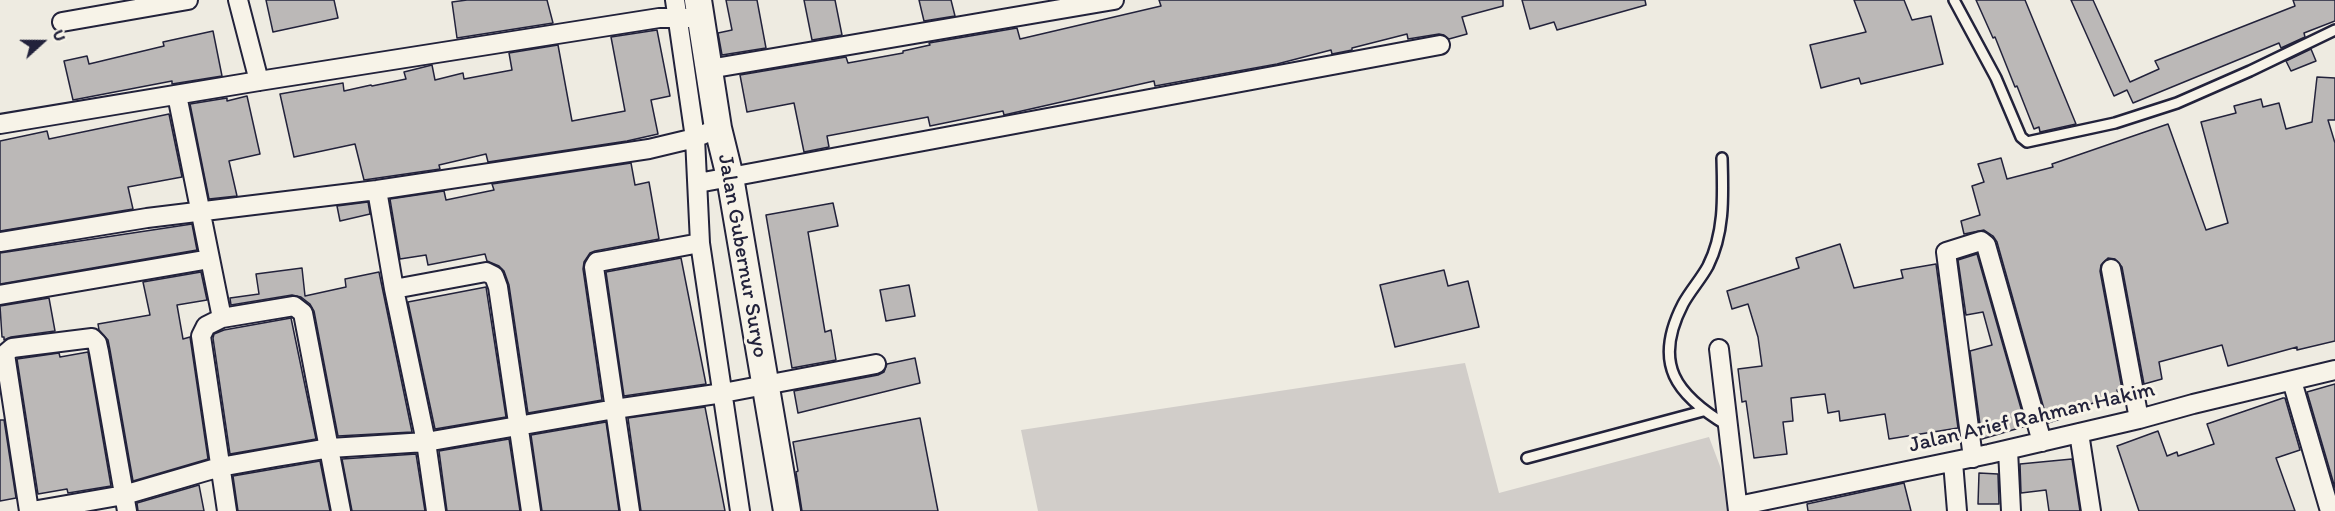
<!DOCTYPE html>
<html>
<head>
<meta charset="utf-8">
<style>
  body { margin:0 }
  #map { position:relative; width:2335px; height:511px; overflow:hidden; background:#eeebe1; font-family:Itim,sans-serif }
  canvas { display:block }
  .north { position:absolute; left:12px; top:12px; width:60px; height:60px; -webkit-text-stroke:4px #f7f3e8; paint-order:stroke; rotate:69deg; font-size:16px; font-weight:700; line-height:24px; text-align:center; color:#22223b }
  .north::after { content:''; display:block; margin:auto; width:21px; height:27px; background:#22223b; clip-path:polygon(50% 0,100% 100%,50% 72%,0 100%) }
</style>
</head>
<body>
<div id="map">
<canvas width="2335" height="511"></canvas>
<div class="north">U</div>
</div>
<script>
const g = document.querySelector('canvas').getContext('2d');
g.lineJoin = 'round';
function fill(path, color) {
  g.fillStyle = color;
  g.fill(path, 'evenodd');
}
function strokePath(path, color, width, dash) {
  g.strokeStyle = color;
  g.lineWidth = width;
  g.lineCap = dash ? 'butt' : 'round';
  g.setLineDash(dash || []);
  g.stroke(path);
}
function write(font, color, halo, rows, align = 'center') {
  g.font = font + ' Itim,sans-serif';
  g.lineWidth = 6;
  g.setLineDash([]);
  g.textBaseline = 'middle';
  g.strokeStyle = halo;
  g.fillStyle = color;
  for (const [text, x, y, turn = 0] of rows) {
    g.save();
    g.translate(x, y);
    g.rotate((+turn || 0) * Math.PI / 180);
    g.textAlign = isNaN(turn) ? turn : align;
    if (halo) g.strokeText(text, 0, 0);
    g.fillText(text, 0, 0);
    g.restore();
  }
}
const green = new Path2D(`
  M 1465,363 L 1499,493 L 1709,437 L 1737,511 L 1038,511 L 1021,430 Z`);
const building = new Path2D(`
  M 266,0 L 334,0 L 338,18 L 273,32 Z
  M 467,0 L 547,0 L 553,23 L 457,38 L 452,2 Z
  M 726,0 L 757,0 L 766,48 L 722,55 L 718,33 L 732,30 Z
  M 804,0 L 835,0 L 842,35 L 812,40 Z
  M 919,0 L 951,0 L 955,16 L 924,21 Z
  M 1159,0 L 1503,0 L 1503,6 L 1462,17 L 1467,34 L 1449,39 L 1444,35 L 1439,34 L 1408,39 L 1407,34 L 1352,48 L 1352,50 L 1332,54 L 1331,50 L 1277,64 L 1155,86 L 1154,81 L 1004,115 L 1003,111 L 930,126 L 928,117 L 827,136 L 829,147 L 804,152 L 794,103 L 747,112 L 740,75 L 846,57 L 848,63 L 903,53 L 903,51 L 930,45 L 929,43 L 1017,28 L 1020,39 L 1161,6 Z
  M 1522,0 L 1645,0 L 1646,5 L 1557,30 L 1554,22 L 1530,29 Z
  M 1854,0 L 1904,0 L 1912,20 L 1931,16 L 1943,64 L 1861,84 L 1859,78 L 1821,88 L 1810,45 L 1866,32 Z
  M 1976,0 L 2025,0 L 2076,124 L 2040,132 L 2039,127 L 2034,129 L 2017,86 L 2015,87 L 1995,37 L 1993,38 Z
  M 2071,0 L 2093,0 L 2130,82 L 2159,69 L 2155,61 L 2295,6 L 2293,0 L 2335,0 L 2335,21 L 2304,33 L 2305,37 L 2281,48 L 2279,43 L 2133,103 L 2127,90 L 2114,96 Z
  M 657,30 L 670,96 L 651,100 L 658,134 L 627,141 L 488,162 L 486,154 L 439,165 L 440,169 L 364,180 L 355,144 L 294,157 L 280,94 L 343,83 L 344,91 L 371,85 L 372,86 L 406,79 L 404,72 L 432,65 L 435,80 L 463,73 L 464,79 L 512,70 L 509,53 L 558,45 L 572,121 L 625,111 L 611,37 Z
  M 213,31 L 222,76 L 172,84 L 172,81 L 73,100 L 64,61 L 87,56 L 89,64 L 164,46 L 163,42 Z
  M 2311,49 L 2316,61 L 2291,71 L 2286,61 Z
  M 2317,77 L 2335,78 L 2335,120 L 2328,120 L 2335,143 L 2335,341 L 2297,350 L 2297,347 L 2228,366 L 2222,345 L 2159,362 L 2162,379 L 2144,384 L 2122,267 L 2115,259 L 2108,258 L 2101,265 L 2100,271 L 2122,389 L 2117,390 L 2119,396 L 2058,413 L 2060,419 L 2048,423 L 1997,242 L 1993,236 L 1984,230 L 1964,234 L 1961,221 L 1980,215 L 1972,186 L 1984,182 L 1978,164 L 2001,158 L 2007,179 L 2053,167 L 2052,164 L 2168,124 L 2206,230 L 2228,223 L 2201,122 L 2236,113 L 2234,106 L 2261,99 L 2263,107 L 2279,103 L 2286,129 L 2312,122 Z
  M 247,96 L 260,154 L 229,161 L 237,196 L 209,199 L 190,104 L 227,98 L 227,101 Z
  M 169,114 L 182,177 L 128,187 L 133,209 L 0,231 L 0,141 L 47,131 L 49,139 Z
  M 631,163 L 635,185 L 649,182 L 659,239 L 595,251 L 590,253 L 584,262 L 583,269 L 602,400 L 528,413 L 509,285 L 504,271 L 499,266 L 487,261 L 485,254 L 428,265 L 426,255 L 400,259 L 390,199 L 444,191 L 446,200 L 494,190 L 492,184 Z
  M 368,202 L 370,214 L 340,221 L 337,206 Z
  M 833,203 L 838,226 L 808,232 L 825,332 L 831,330 L 836,360 L 792,368 L 766,215 Z
  M 192,224 L 197,250 L 0,284 L 0,253 Z
  M 1840,244 L 1854,288 L 1903,278 L 1901,270 L 1936,264 L 1958,428 L 1889,439 L 1885,414 L 1840,421 L 1839,411 L 1828,413 L 1825,394 L 1791,398 L 1793,421 L 1783,422 L 1787,454 L 1754,458 L 1746,401 L 1742,402 L 1738,369 L 1762,366 L 1758,337 L 1748,304 L 1732,309 L 1727,291 L 1799,268 L 1796,258 Z
  M 1977,254 L 2026,426 L 1982,439 L 1970,351 L 1992,345 L 1983,312 L 1966,315 L 1958,260 Z
  M 681,258 L 706,384 L 624,396 L 606,272 Z
  M 302,268 L 305,296 L 346,287 L 345,279 L 379,272 L 412,432 L 338,436 L 314,311 L 310,304 L 301,297 L 292,295 L 231,305 L 230,298 L 259,294 L 256,274 Z
  M 1444,270 L 1448,286 L 1468,281 L 1479,327 L 1395,347 L 1380,285 Z
  M 201,272 L 207,300 L 177,305 L 183,339 L 190,337 L 208,459 L 133,481 L 110,350 L 108,340 L 99,330 L 98,324 L 150,315 L 143,282 Z
  M 909,285 L 915,316 L 886,321 L 880,290 Z
  M 486,287 L 506,417 L 435,429 L 408,302 Z
  M 49,298 L 55,331 L 11,337 L 4,340 L 4,337 L 2,337 L 0,306 Z
  M 291,318 L 316,439 L 230,454 L 213,338 L 214,334 L 224,330 Z
  M 88,352 L 111,486 L 68,493 L 67,489 L 38,494 L 17,359 L 59,353 L 60,357 Z
  M 915,358 L 920,383 L 798,413 L 794,391 L 878,375 L 884,372 L 887,364 Z
  M 2335,384 L 2335,488 L 2307,392 Z
  M 2283,398 L 2285,398 L 2300,450 L 2276,458 L 2295,511 L 2139,511 L 2117,446 L 2158,431 L 2167,456 L 2177,452 L 2178,456 L 2214,444 L 2207,424 Z
  M 705,407 L 725,511 L 641,511 L 628,418 Z
  M 920,418 L 938,511 L 802,511 L 796,472 L 798,471 L 793,442 Z
  M 0,420 L 4,420 L 16,498 L 0,501 Z
  M 606,422 L 619,511 L 542,511 L 531,435 Z
  M 509,439 L 520,511 L 447,511 L 439,451 Z
  M 416,454 L 425,511 L 352,511 L 342,459 Z
  M 2072,459 L 2080,511 L 2049,511 L 2046,490 L 2021,493 L 2020,464 Z
  M 320,461 L 330,511 L 238,511 L 233,476 Z
  M 1979,473 L 1998,474 L 1999,504 L 1978,504 Z
  M 1904,483 L 1911,511 L 1808,511 L 1807,504 Z
  M 199,485 L 204,511 L 138,511 L 137,503 Z`);
const service = new Path2D(`
  M 1954,0 L 1996,78 L 2021,137 L 2027,142 L 2115,123 L 2177,103 L 2250,71 L 2335,30
  M 1722,158 C 1723,195 1725,232 1708,266 C 1701,279 1690,291 1683,304 C 1652,364 1676,395 1728,426
  M 1527,458 L 1703,411`);
const minor = new Path2D(`
  M 238,0 L 259,81
  M 675,0 L 695,138 L 700,243
  M 62,22 L 188,0
  M 709,69 L 1114,0
  M 177,95 L 222,318
  M 0,124 L 259,81 L 659,18 L 702,18
  M 698,183 L 1440,45
  M 377,190 L 394,289
  M 0,242 L 147,218 L 377,190 L 649,149 L 695,138 L 718,128
  M 2111,269 L 2139,419
  M 0,295 L 210,259
  M 1719,349 L 1738,511
  M 2292,381 L 2330,511
  M 2079,433 L 2091,511
  M 2008,450 L 2011,511
  M 1973,458 L 1946,252 L 1981,241 L 1986,245 L 2042,442
  M 1953,462 L 1957,511
  M 1738,506 L 1989,454 L 2139,419 L 2193,404 L 2335,370
  M 29,511 L 5,354 L 12,348 L 92,338 L 97,343 L 99,352 L 127,511
  M 32,511 L 124,495 L 220,467 L 276,457 L 330,448 L 426,442 L 615,409 L 723,393 L 876,364
  M 227,511 L 201,336 L 206,326 L 222,318 L 294,306 L 303,313 L 341,511
  M 436,511 L 426,442 L 394,289 L 486,272 L 494,276 L 498,287 L 531,511
  M 630,511 L 594,267 L 597,262 L 603,261 L 700,243 L 740,511`);
const secondary = new Path2D(`
  M 698,0 L 718,128 L 730,177 L 787,511`);
const streetNames = [
  ["Jalan Gubernur Suryo",742,256,80],
  ["Jalan Arief Rahman Hakim",2032,418,-13]
];
fill(green, '#d1cdc9');
fill(building, '#bbb8b7');
strokePath(building, '#22223b', 1.5);
strokePath(service, '#22223b', 14);
strokePath(minor, '#22223b', 22);
strokePath(secondary, '#22223b', 30);
strokePath(service, '#f7f3e8', 9);
strokePath(minor, '#f7f3e8', 18);
strokePath(secondary, '#f7f3e8', 26);
write('22px', '#22223b', '#f7f3e8', streetNames);
</script>
</body>
</html>
